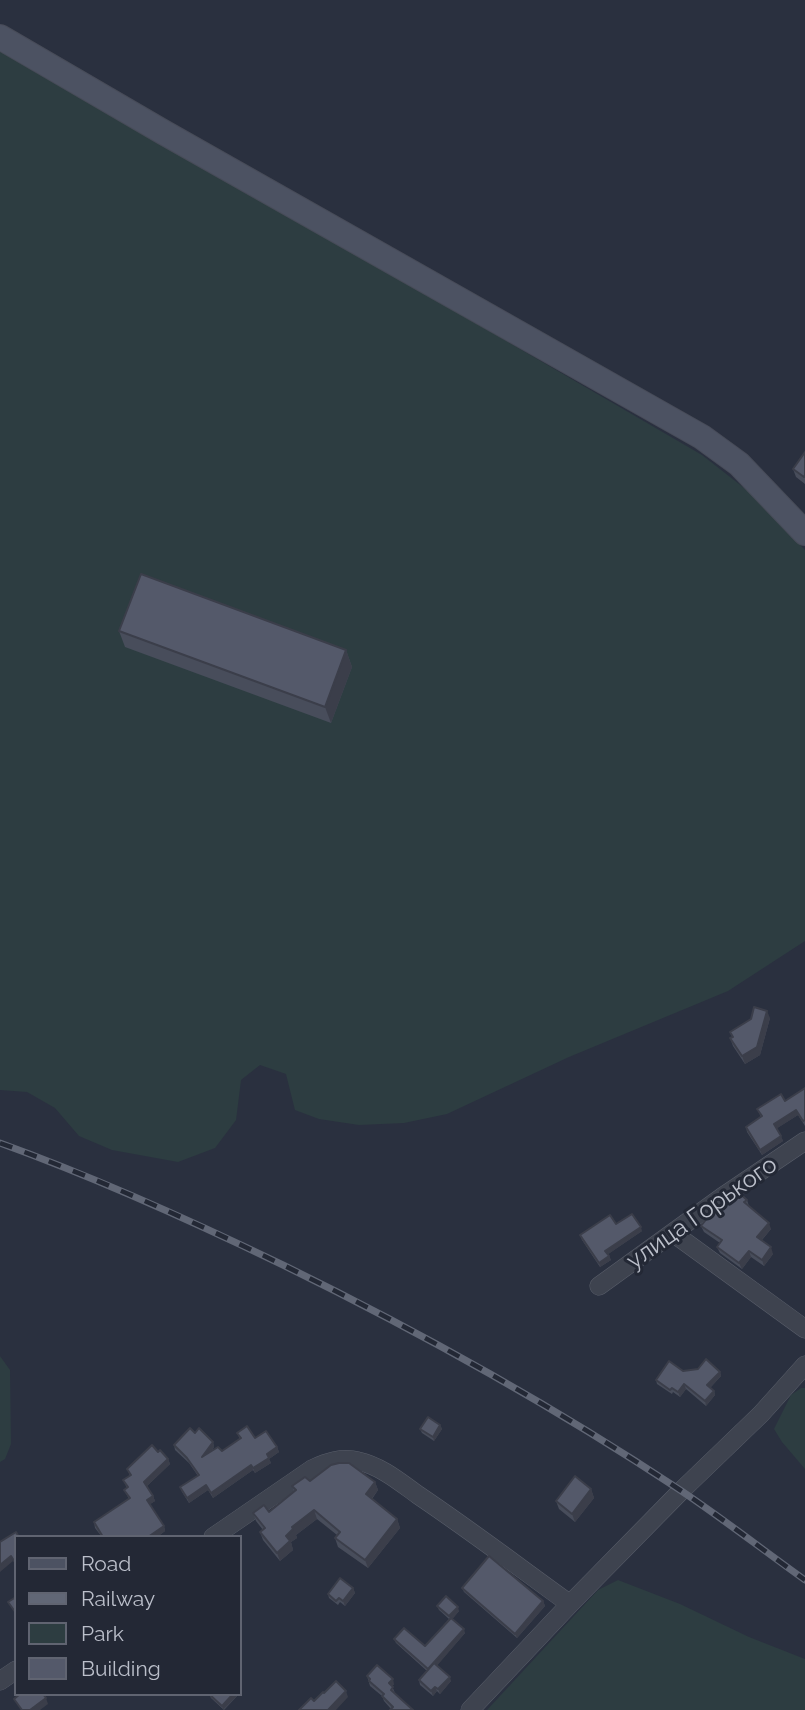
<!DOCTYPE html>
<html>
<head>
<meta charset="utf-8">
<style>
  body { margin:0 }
  #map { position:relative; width:805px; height:1710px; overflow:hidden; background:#2a303f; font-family:Raleway,sans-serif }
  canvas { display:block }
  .legend { position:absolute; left:14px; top:1535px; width:228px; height:161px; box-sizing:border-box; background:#232835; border:2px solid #606471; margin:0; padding:9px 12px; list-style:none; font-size:21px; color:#bbbfca }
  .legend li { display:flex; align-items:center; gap:14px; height:35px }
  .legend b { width:35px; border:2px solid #606471 }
</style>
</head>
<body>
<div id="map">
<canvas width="805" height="1710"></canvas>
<ul class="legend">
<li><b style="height:9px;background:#4c5262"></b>Road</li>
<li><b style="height:9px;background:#616776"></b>Railway</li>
<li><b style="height:19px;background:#2d3d41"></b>Park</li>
<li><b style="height:19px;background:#54596a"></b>Building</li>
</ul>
</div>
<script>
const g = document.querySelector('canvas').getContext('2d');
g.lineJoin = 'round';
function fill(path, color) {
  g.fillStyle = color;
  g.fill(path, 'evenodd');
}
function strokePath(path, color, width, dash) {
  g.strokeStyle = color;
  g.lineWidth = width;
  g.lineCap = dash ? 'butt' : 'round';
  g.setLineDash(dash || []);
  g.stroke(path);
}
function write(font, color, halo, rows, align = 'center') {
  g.font = font + ' Raleway,sans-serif';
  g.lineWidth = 6;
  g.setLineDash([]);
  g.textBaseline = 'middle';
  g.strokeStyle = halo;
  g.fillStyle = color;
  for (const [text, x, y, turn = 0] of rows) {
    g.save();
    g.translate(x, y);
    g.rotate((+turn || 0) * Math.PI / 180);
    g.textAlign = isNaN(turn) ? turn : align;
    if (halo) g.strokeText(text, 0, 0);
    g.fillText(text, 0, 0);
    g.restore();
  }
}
const green = new Path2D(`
  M 0,46 L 702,455 L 748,491 L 805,550 L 805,941 L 728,991 L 569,1057 L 447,1114 L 404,1123 L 359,1125 L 319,1119 L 295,1110 L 286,1074 L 260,1065 L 241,1080 L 236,1120 L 215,1148 L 178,1162 L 112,1150 L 79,1136 L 55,1108 L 27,1092 L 0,1090 Z
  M 0,1356 L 10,1370 L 11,1444 L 5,1459 L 0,1462 Z
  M 801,1388 L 805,1388 L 805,1469 L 782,1442 L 774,1429 L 791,1395 Z
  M 618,1580 L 680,1604 L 749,1637 L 805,1659 L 805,1710 L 487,1710 L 598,1590 Z`);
const street = new Path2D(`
  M 673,1233 L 805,1329
  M 599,1286 L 722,1197 L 805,1141
  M 213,1537 L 312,1469 C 327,1462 342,1457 358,1461 C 381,1466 400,1482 418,1495 C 470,1530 520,1568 570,1604
  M 0,1681 L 16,1670
  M 470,1710 L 570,1604 L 681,1491 L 761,1414 L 805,1365`);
const secondary = new Path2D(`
  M 0,37 L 163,132 L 702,437 L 739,464 L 805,533`);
const rail = new Path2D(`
  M 0,1143 C 97,1178 190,1220 283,1265 C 420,1332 553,1406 680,1490 C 722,1518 763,1550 805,1580`);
const wall = new Path2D(`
  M 805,452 L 805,484 L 796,477 L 793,469 Z
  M 119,631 L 346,650 L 352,667 L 331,723 L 125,647 Z
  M 770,1018 L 760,1055 L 745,1064 L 733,1046 L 730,1038 L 732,1037 L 730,1032 Z
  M 805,1088 L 805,1126 L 798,1115 L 777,1128 L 783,1141 L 762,1155 L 747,1132 L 746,1127 L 761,1117 L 757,1109 L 785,1101 Z
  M 747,1200 L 749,1206 L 771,1229 L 762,1240 L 773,1254 L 764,1266 L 751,1257 L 742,1269 L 720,1253 L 717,1247 L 720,1243 L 704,1232 L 701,1226 Z
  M 616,1224 L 642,1231 L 608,1254 L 611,1260 L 600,1267 L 582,1240 L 580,1235 Z
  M 720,1372 L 721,1376 L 710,1388 L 714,1391 L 715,1395 L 706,1406 L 686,1389 L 680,1397 L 673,1392 L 672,1394 L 657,1384 L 656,1380 Z
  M 440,1425 L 442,1429 L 434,1441 L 422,1433 L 420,1429 Z
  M 195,1433 L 213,1442 L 214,1447 L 212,1451 L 222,1451 L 240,1439 L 237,1433 L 255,1438 L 277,1447 L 279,1452 L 269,1459 L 271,1463 L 255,1473 L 253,1470 L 213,1498 L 208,1490 L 189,1503 L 182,1492 L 180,1487 L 198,1476 L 189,1463 L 175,1450 L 174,1445 Z
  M 158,1452 L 168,1459 L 170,1464 L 147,1486 L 153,1496 L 155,1501 L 150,1504 L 164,1526 L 165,1531 L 157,1537 L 102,1537 L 95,1528 L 94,1522 L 129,1499 L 124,1490 L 127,1488 L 123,1480 L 130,1476 L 127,1469 Z
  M 310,1481 L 375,1482 L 378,1490 L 372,1499 L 397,1519 L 400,1528 L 368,1568 L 338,1547 L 335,1538 L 337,1535 L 317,1519 L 296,1535 L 297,1538 L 291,1542 L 293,1550 L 280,1561 L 263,1540 L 260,1532 L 263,1530 L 256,1521 L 253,1513 L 269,1512 L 294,1492 L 292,1486 Z
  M 591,1489 L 594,1498 L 575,1522 L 559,1509 L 556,1501 Z
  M 353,1588 L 355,1593 L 345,1606 L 340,1602 L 338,1605 L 329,1598 L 328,1594 Z
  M 462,1588 L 543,1601 L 545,1606 L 517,1638 L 464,1592 Z
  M 437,1606 L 459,1611 L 452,1619 L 465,1633 L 437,1665 L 451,1681 L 440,1694 L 437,1691 L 433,1696 L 420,1685 L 419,1680 L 427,1671 L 396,1643 L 394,1639 L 425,1646 L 449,1619 L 439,1610 Z
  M 367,1676 L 394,1684 L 392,1686 L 395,1693 L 413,1710 L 391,1709 L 384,1701 L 382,1696 L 370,1686 Z
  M 209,1694 L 239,1694 L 224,1710 L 211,1698 Z`);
const shadedWall = new Path2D(`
  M 346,650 L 352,667 L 331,723 L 325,707 Z
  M 767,1011 L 770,1018 L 760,1055 L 745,1064 L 742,1056 Z
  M 796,1110 L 798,1115 L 776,1129 L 774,1124 Z
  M 781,1136 L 783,1141 L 762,1155 L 760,1150 Z
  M 769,1223 L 771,1229 L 759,1243 L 757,1237 Z
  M 641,1227 L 642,1231 L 607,1255 L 605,1251 Z
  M 771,1247 L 773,1254 L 764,1266 L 762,1260 Z
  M 749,1251 L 751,1257 L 742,1269 L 739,1263 Z
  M 609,1256 L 611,1260 L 600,1267 L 599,1263 Z
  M 720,1372 L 721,1376 L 709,1389 L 707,1385 Z
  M 684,1384 L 686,1389 L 680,1397 L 678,1392 Z
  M 714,1391 L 715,1395 L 706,1406 L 705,1401 Z
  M 440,1425 L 442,1429 L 434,1441 L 433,1437 Z
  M 213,1442 L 214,1447 L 203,1462 L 202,1457 Z
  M 277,1447 L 279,1452 L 269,1459 L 271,1463 L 255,1473 L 253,1468 L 267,1454 Z
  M 168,1459 L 170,1464 L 146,1487 L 144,1482 Z
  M 251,1465 L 253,1470 L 213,1498 L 211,1493 Z
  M 375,1482 L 378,1490 L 369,1502 L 366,1494 Z
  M 206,1485 L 208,1490 L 189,1503 L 187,1498 Z
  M 591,1489 L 594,1498 L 575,1522 L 572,1514 Z
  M 153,1496 L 155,1501 L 149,1505 L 147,1500 Z
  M 314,1510 L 317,1519 L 296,1535 L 297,1538 L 291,1542 L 293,1550 L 280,1561 L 277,1553 L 286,1536 L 292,1527 Z
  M 397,1519 L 400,1528 L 368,1568 L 365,1560 Z
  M 164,1526 L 165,1531 L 157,1537 L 148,1537 Z
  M 11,1556 L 13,1561 L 0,1572 L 0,1565 Z
  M 353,1588 L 355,1593 L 345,1606 L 343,1601 Z
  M 543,1601 L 545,1606 L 517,1638 L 515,1634 Z
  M 458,1607 L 459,1611 L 451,1621 L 449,1616 Z
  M 464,1629 L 465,1633 L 430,1674 L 428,1669 Z
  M 450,1677 L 451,1681 L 440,1694 L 438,1689 Z
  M 393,1679 L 394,1684 L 390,1688 L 389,1683 Z
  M 435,1687 L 437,1691 L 433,1696 L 431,1691 Z
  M 346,1691 L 348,1697 L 336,1710 L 328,1710 Z
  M 233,1694 L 239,1694 L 223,1710 L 222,1706 Z
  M 46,1698 L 48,1704 L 40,1710 L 30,1710 Z`);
const building = new Path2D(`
  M 805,452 L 805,475 L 804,477 L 793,469 Z
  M 141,574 L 346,650 L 325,707 L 119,631 Z
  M 754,1007 L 767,1011 L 757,1047 L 742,1056 L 730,1038 L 733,1037 L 730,1032 L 751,1019 Z
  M 805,1088 L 805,1120 L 803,1121 L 796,1110 L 774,1124 L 781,1136 L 760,1150 L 746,1127 L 762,1116 L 757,1109 L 781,1094 L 785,1101 Z
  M 738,1192 L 747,1200 L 744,1202 L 769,1223 L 757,1237 L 771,1247 L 762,1260 L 749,1251 L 739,1263 L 717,1247 L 722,1240 L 701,1226 L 715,1208 Z
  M 632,1214 L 641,1227 L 605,1251 L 609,1256 L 599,1263 L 580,1235 L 610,1215 L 616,1224 Z
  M 706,1359 L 720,1372 L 707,1385 L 714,1391 L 705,1401 L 684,1384 L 678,1392 L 672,1388 L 670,1390 L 656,1380 L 669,1361 L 683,1371 L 698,1369 Z
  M 428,1417 L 440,1425 L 433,1437 L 420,1429 Z
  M 247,1426 L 255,1438 L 266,1431 L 277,1447 L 267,1454 L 269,1458 L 253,1468 L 251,1465 L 211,1493 L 206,1485 L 187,1498 L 180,1487 L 199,1475 L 187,1458 L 174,1445 L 190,1428 L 195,1433 L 199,1428 L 213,1442 L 202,1457 L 218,1447 L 222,1451 L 241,1438 L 237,1433 Z
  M 152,1445 L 158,1452 L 160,1450 L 168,1459 L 144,1482 L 153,1496 L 147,1500 L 164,1526 L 148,1537 L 103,1537 L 94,1522 L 130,1498 L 124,1490 L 128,1487 L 123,1480 L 131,1475 L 127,1469 Z
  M 339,1463 L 349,1463 L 375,1482 L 366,1494 L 397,1519 L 365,1560 L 335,1538 L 340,1532 L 314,1510 L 292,1527 L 293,1529 L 286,1536 L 290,1541 L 277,1553 L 260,1532 L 265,1528 L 253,1513 L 264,1505 L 269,1512 L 296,1490 L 292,1486 L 305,1477 L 310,1481 L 331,1465 Z
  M 575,1476 L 591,1489 L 572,1514 L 556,1501 Z
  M 16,1532 L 19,1537 L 16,1537 L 16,1564 L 11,1556 L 0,1565 L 0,1542 Z
  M 489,1556 L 543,1601 L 515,1634 L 462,1588 Z
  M 340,1578 L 353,1588 L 343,1601 L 339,1598 L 336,1601 L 328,1594 Z
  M 446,1596 L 458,1607 L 449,1616 L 437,1606 Z
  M 16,1597 L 16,1613 L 8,1602 Z
  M 451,1618 L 464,1629 L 428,1669 L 394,1639 L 404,1628 L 425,1646 Z
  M 434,1663 L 450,1677 L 438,1689 L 435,1687 L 431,1691 L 419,1680 Z
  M 377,1665 L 393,1679 L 389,1683 L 393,1687 L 391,1690 L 413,1710 L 390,1710 L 393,1707 L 382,1696 L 384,1694 L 369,1681 L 370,1679 L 367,1676 Z
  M 336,1681 L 346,1691 L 328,1710 L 299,1710 L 311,1698 L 314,1701 L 323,1692 L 324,1693 Z
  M 20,1694 L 43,1694 L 46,1698 L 30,1710 L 22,1710 L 14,1699 Z
  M 209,1694 L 233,1694 L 222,1706 Z`);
const streetNames = [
  ["улица Горького",702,1213,-35]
];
fill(green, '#2d3d41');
strokePath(street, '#595e6a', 19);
strokePath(secondary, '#484c59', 26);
strokePath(street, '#3e434f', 18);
strokePath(secondary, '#4c5262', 24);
strokePath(rail, '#616776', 7);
strokePath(rail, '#232835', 4.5, [13]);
fill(wall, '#484d5b');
fill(shadedWall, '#3b3e4a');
fill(building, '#54596a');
strokePath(building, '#3b3e4a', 2);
write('24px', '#bbbfca', '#232835', streetNames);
</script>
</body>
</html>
